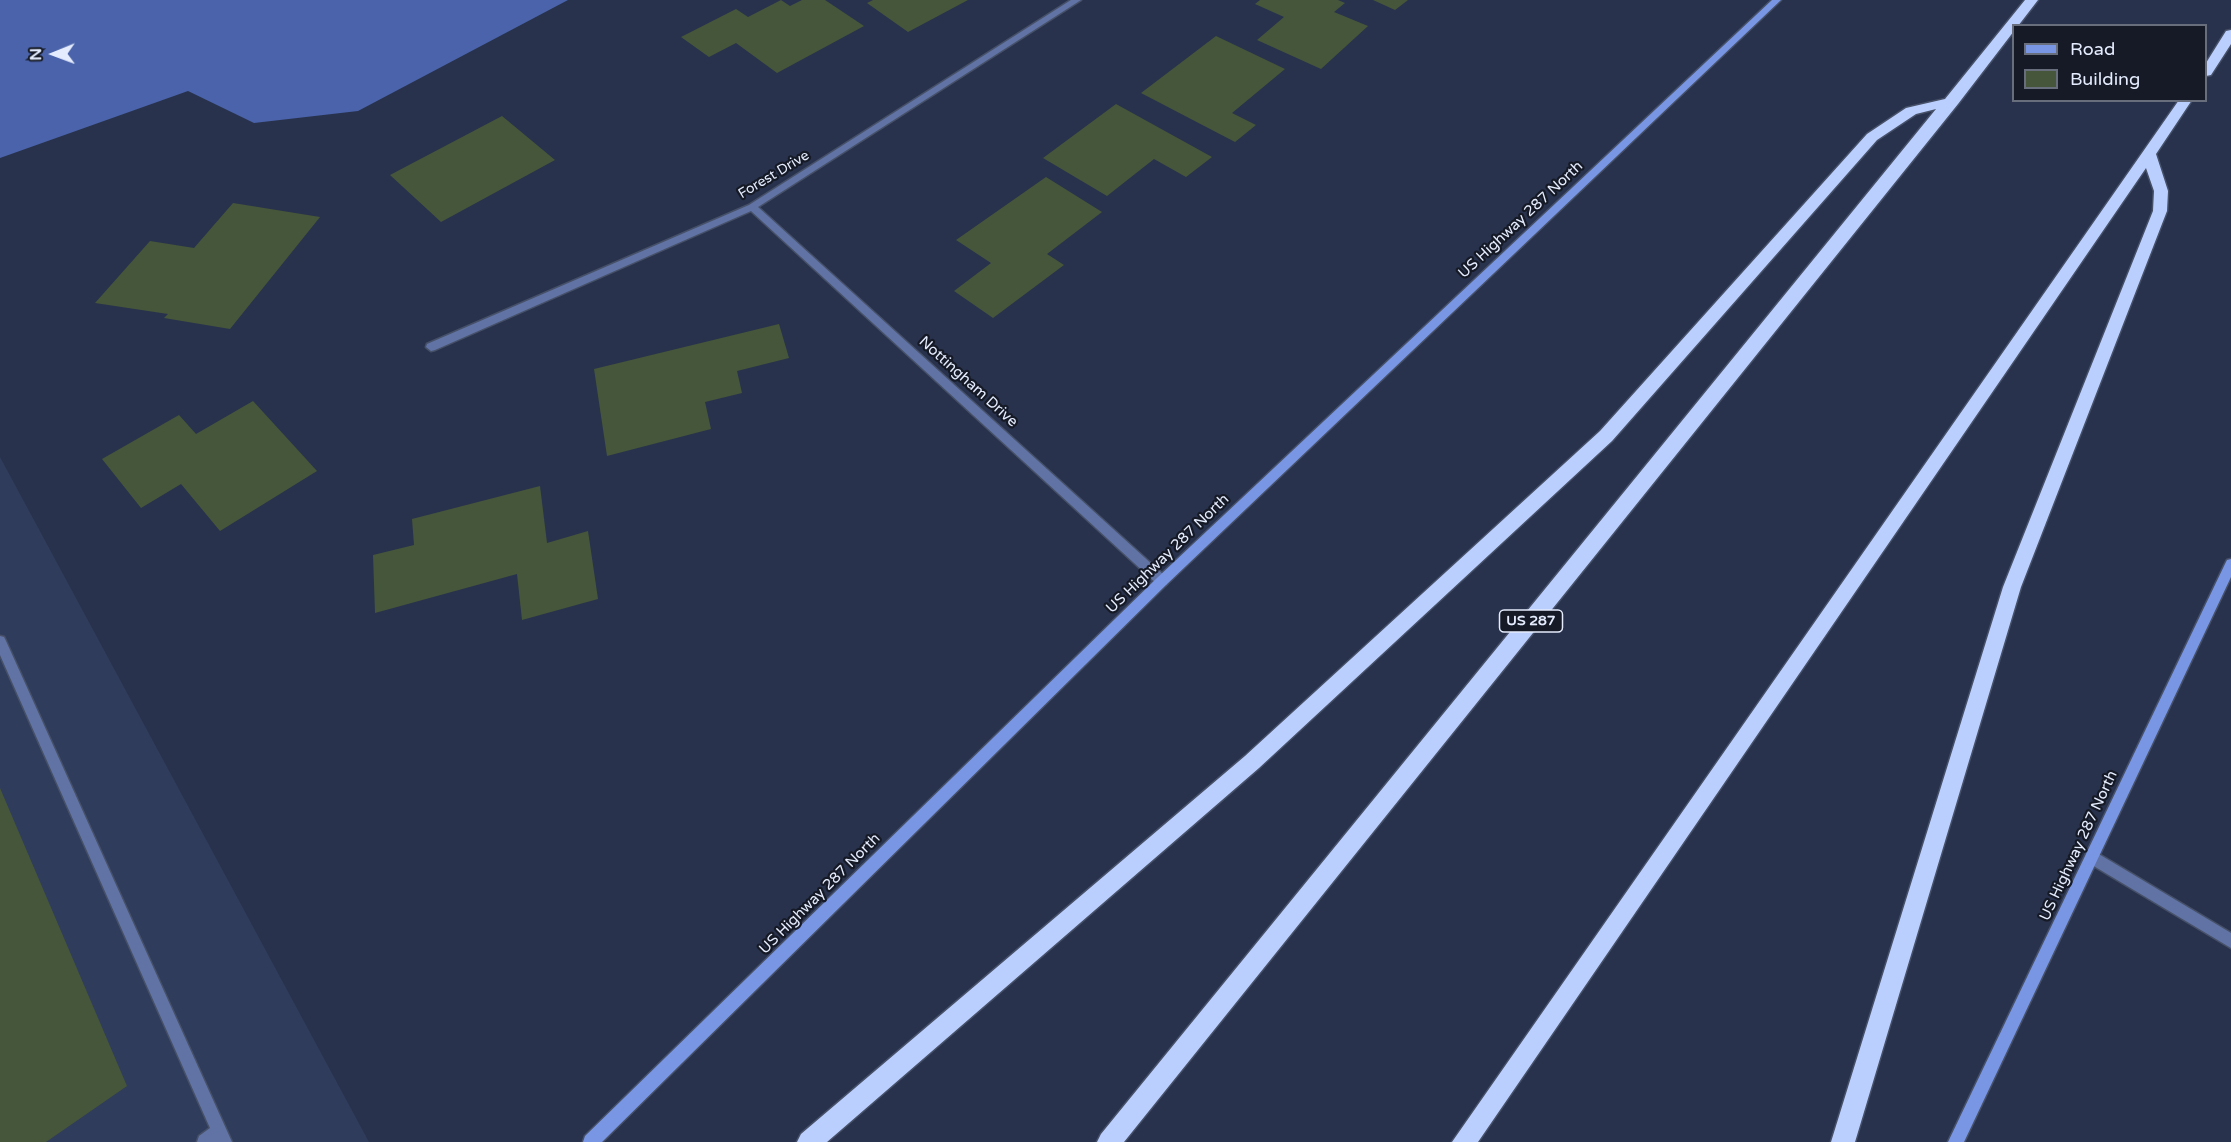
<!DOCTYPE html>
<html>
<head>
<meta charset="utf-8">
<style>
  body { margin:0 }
  #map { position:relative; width:2231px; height:1142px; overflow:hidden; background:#28324c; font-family:"Varela Round",sans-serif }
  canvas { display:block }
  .legend { position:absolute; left:2012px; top:24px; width:195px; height:78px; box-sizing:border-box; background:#151a26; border:2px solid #686e7c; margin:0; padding:8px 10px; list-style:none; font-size:18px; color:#e5ecfd }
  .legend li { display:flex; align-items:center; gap:12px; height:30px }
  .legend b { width:30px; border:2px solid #686e7c }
  .north { position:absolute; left:24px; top:24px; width:60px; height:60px; -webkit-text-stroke:4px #151a26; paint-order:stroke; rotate:269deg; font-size:16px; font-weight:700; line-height:24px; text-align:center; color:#e5ecfd }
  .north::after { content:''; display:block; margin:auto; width:21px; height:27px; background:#e5ecfd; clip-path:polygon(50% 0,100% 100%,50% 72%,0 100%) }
</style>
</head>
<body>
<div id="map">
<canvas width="2231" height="1142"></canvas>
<ul class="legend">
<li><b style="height:8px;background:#7996e4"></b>Road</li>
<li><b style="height:16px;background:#46563a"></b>Building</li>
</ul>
<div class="north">N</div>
</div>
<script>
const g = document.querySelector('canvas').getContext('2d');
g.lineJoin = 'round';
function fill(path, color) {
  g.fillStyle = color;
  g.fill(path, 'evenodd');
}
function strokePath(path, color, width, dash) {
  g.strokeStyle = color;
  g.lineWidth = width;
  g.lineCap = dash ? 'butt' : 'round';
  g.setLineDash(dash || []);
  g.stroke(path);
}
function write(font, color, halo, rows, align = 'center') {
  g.font = font + ' "Varela Round",sans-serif';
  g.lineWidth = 4.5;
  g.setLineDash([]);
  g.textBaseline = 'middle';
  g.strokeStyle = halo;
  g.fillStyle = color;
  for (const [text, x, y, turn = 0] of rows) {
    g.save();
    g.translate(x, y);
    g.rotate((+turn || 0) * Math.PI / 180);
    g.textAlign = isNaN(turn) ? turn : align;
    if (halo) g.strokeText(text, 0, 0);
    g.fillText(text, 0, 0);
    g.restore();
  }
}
const built = new Path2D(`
  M 0,457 L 369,1142 L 0,1142 Z`);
const forest = new Path2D(`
  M 0,0 L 568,0 L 358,111 L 254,123 L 188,91 L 0,158 Z`);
const building = new Path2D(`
  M 781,0 L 790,6 L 802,0 L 825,0 L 864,26 L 777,73 L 736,43 L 709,57 L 681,37 L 736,9 L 748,17 Z
  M 873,0 L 968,0 L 908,32 L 867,3 Z
  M 1260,0 L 1338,0 L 1345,3 L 1334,12 L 1368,26 L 1321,69 L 1257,40 L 1284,17 L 1255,4 Z
  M 1373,0 L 1408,0 L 1395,10 Z
  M 1216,36 L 1285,69 L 1232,113 L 1256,125 L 1235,142 L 1141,93 Z
  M 1116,104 L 1212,157 L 1186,177 L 1154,159 L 1107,196 L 1043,158 Z
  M 502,116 L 555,160 L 441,222 L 390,175 Z
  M 1046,177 L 1102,212 L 1047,254 L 1064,265 L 993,318 L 954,291 L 991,263 L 956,240 Z
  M 233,203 L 320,217 L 230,329 L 164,318 L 168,314 L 95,303 L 150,241 L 194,248 Z
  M 779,324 L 789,358 L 737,371 L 742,393 L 705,402 L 711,429 L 607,456 L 594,369 Z
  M 253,401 L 317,471 L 220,531 L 181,484 L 141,508 L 102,459 L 179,415 L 196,434 Z
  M 540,486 L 547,543 L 588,531 L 598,599 L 522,620 L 517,574 L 375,613 L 373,555 L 414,545 L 412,519 Z
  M 0,788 L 127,1086 L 46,1142 L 0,1142 Z`);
const service = new Path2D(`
  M 0,636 L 4,637 L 6,641 L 232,1142 L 197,1142 L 199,1136 L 210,1128 L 0,655 Z
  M 2092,850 L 2231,933 L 2231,948 L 2087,862 L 2085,857 L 2087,852 Z`);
const minor = new Path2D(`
  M 1071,0 L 1081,0 L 758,207 L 1166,577 L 1168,581 L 1166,585 L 1158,585 L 751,211 L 435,350 L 431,351 L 426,347 L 427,344 L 749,205 Z`);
const secondary = new Path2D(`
  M 1772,0 L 1781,0 L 1166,585 L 602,1142 L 583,1142 L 585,1136 L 1158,577 Z
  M 2231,559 L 2231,577 L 1964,1142 L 1948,1142 L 2225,564 L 2227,560 Z`);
const motorway = new Path2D(`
  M 2025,0 L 2038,0 L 2018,26 L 2014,26 L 2014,31 L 1958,104 L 1124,1142 L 1097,1142 L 1101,1134 L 1936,109 L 1916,114 L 1877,140 L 1612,441 L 1259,768 L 827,1142 L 797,1142 L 801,1134 L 1245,756 L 1600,431 L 1867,134 L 1906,108 L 1945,99 Z
  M 2231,30 L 2231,44 L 2211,75 L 2206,76 L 2206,63 L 2226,31 Z
  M 2179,100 L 2192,100 L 2156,154 L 2168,191 L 2167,211 L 2021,587 L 1855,1142 L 1831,1142 L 2003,587 L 2153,211 L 2154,191 L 2146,168 L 1478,1142 L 1452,1142 Z`);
const farStreetnames = [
  ["Forest Drive",774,175,-31]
];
const shields = [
  [1531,621,63]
];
const shieldNames = [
  ["US 287",1531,621]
];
const streetNames = [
  ["US Highway 287 North",1521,220,-43],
  ["Nottingham Drive",968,382,42],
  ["US Highway 287 North",1168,554,-44],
  ["US Highway 287 North",2079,846,-65],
  ["US Highway 287 North",820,894,-45]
];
fill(built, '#2f3c5b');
fill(forest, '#4a63aa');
fill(building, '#46563a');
strokePath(service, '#465068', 3);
strokePath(minor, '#465068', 3);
strokePath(secondary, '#465068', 3);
strokePath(motorway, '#465068', 3);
fill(service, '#6073a4');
fill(minor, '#6073a4');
fill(secondary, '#7996e4');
fill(motorway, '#bbcfff');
write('14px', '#e5ecfd', '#151a26', farStreetnames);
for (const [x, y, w] of shields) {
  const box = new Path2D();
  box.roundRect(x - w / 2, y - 11, w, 22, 4.5);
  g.fillStyle = '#151a26';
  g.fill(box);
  strokePath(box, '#e5ecfd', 1.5);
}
write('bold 14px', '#e5ecfd', null, shieldNames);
write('15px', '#e5ecfd', '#151a26', streetNames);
</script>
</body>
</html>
